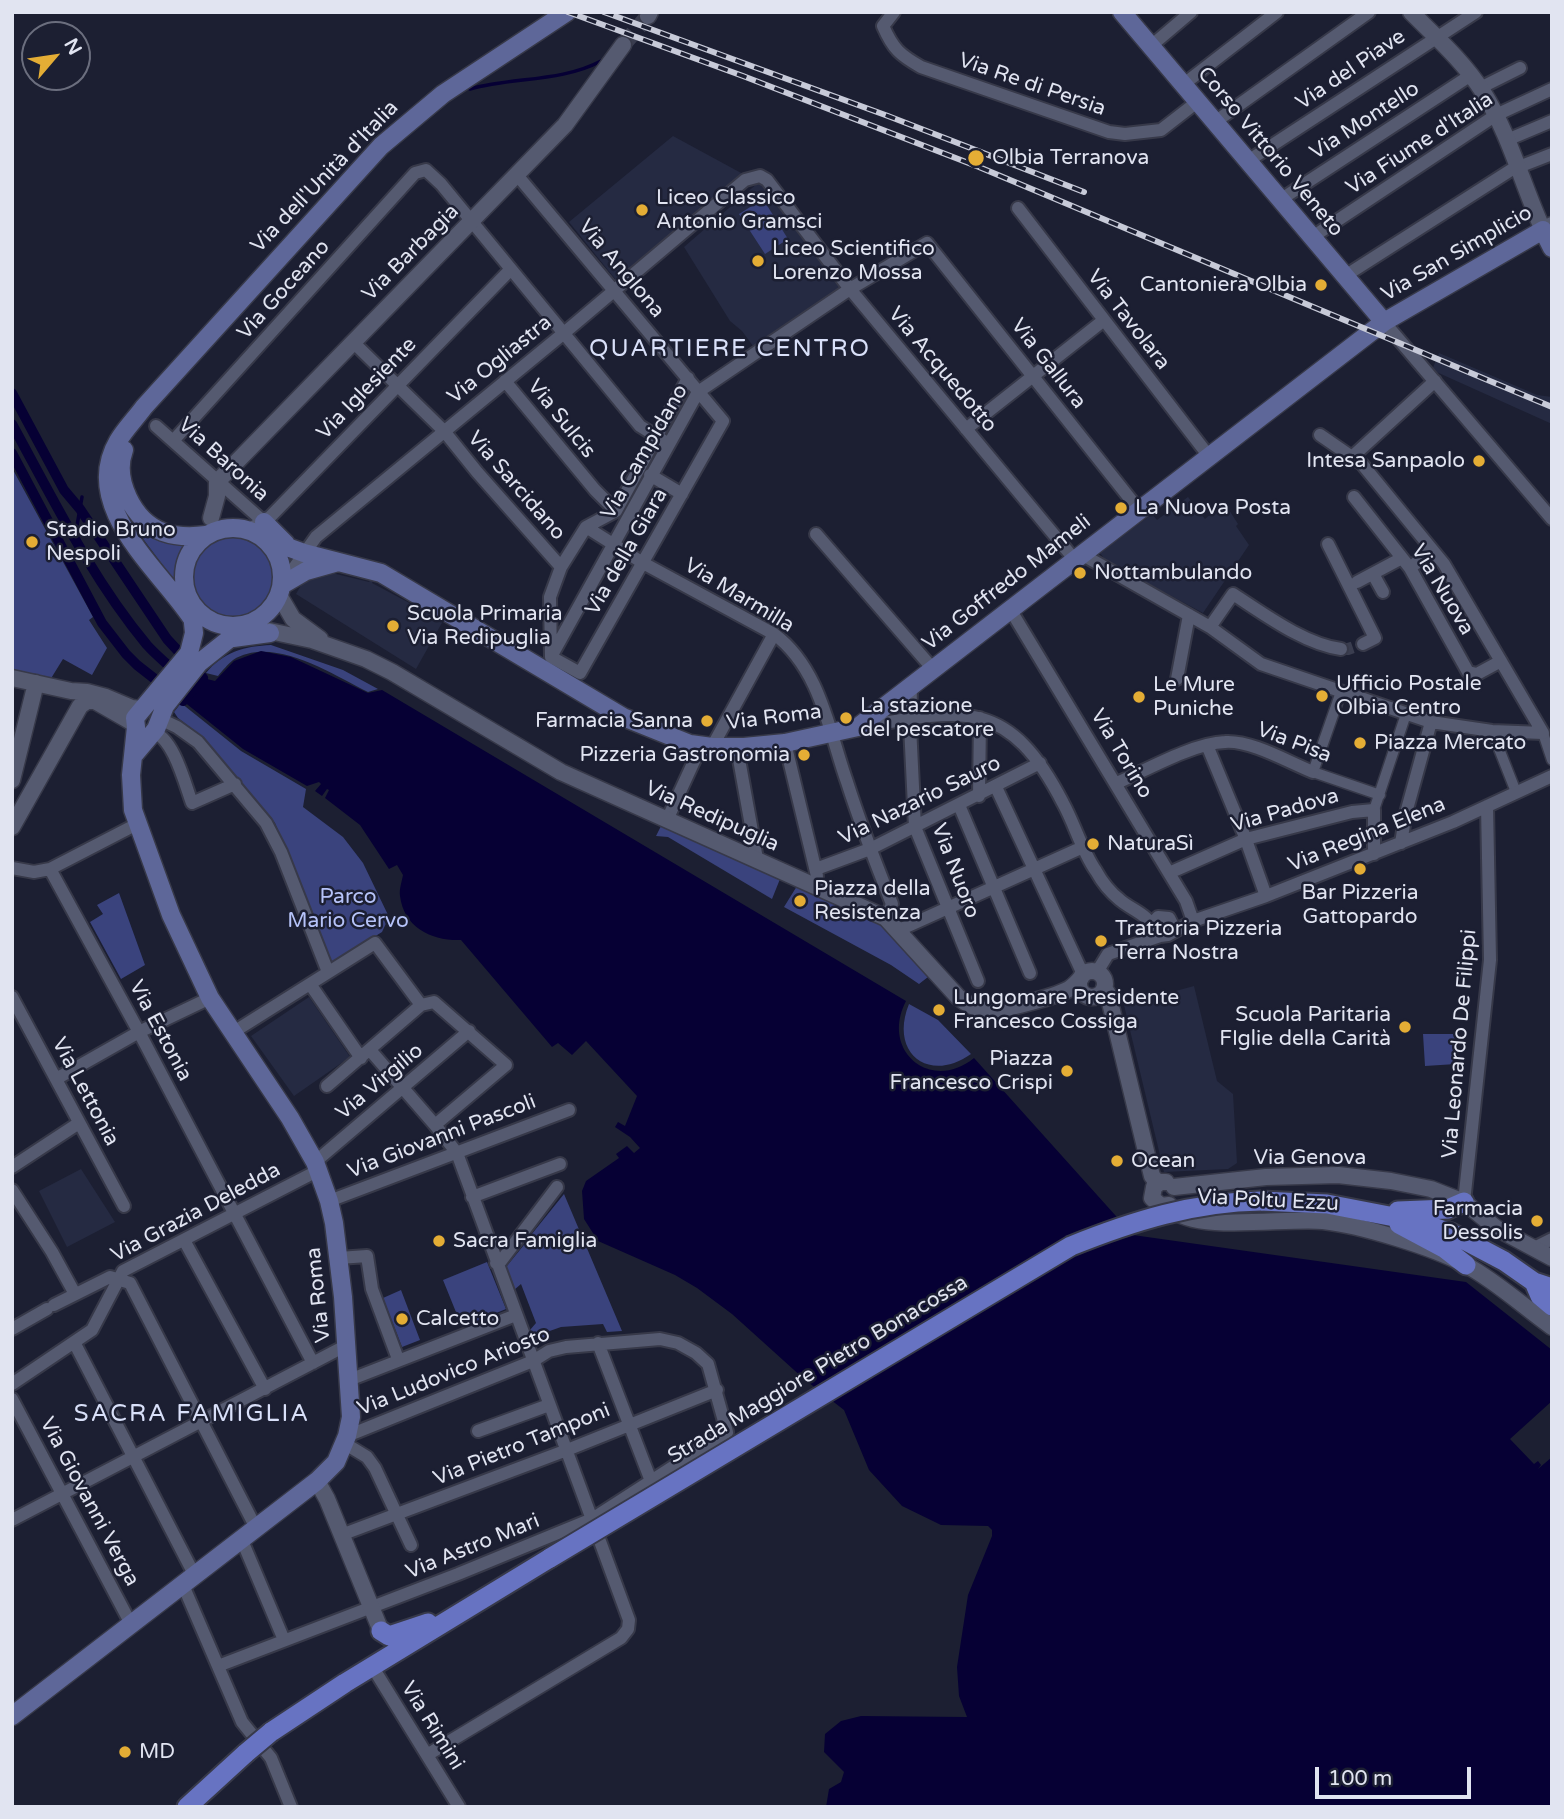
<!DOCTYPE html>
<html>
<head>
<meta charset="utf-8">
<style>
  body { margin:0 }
  #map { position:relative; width:1564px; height:1819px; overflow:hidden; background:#1c1f32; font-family:"Varela Round",sans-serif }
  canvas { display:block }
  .frame { position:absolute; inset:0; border:14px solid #e1e4f1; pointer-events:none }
  .north { position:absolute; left:21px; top:21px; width:70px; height:70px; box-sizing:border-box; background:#1c1f32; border:2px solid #6b6e7e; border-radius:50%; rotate:61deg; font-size:19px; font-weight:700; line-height:28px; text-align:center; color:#e1e4f1 }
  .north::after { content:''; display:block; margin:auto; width:24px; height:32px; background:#e4ad35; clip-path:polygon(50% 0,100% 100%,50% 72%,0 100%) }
  .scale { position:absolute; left:1315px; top:1767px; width:156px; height:32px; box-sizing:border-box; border:4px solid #e1e4f1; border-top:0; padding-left:9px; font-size:21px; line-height:24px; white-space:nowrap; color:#e1e4f1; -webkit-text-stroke:5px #1c1f32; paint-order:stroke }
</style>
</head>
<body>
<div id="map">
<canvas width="1564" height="1819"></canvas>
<div class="frame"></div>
<div class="north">N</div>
<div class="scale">100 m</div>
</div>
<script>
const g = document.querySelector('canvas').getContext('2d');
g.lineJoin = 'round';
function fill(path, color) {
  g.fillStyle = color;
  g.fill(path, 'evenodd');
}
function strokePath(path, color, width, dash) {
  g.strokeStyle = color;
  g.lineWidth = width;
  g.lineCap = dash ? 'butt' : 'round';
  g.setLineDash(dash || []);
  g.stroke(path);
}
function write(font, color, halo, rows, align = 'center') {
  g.font = font + ' "Varela Round",sans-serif';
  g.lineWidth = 5;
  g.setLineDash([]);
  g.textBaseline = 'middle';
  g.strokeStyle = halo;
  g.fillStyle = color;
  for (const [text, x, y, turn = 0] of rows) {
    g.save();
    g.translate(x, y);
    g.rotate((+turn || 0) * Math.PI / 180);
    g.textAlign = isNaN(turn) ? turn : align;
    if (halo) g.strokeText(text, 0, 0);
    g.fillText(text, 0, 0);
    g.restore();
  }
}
const built = new Path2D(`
  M 673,136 L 743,174 L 616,280 L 569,222 Z
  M 759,182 L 842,288 L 753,346 L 742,331 L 730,321 L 684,247 Z
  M 1439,353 L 1537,395 L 1552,397 L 1552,424 L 1432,370 Z
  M 1188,497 L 1205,519 L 1224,502 L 1238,524 L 1236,526 L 1249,545 L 1203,613 L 1106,561 L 1100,553 L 1152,514 L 1157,520 Z
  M 332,573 L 369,582 L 372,576 L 374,578 L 372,583 L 443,621 L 416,669 L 296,594 L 305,578 Z
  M 1194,986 L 1217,1081 L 1233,1094 L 1237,1163 L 1228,1169 L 1164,1172 L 1124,1005 Z
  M 309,997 L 350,1057 L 294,1096 L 251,1036 Z
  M 81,1169 L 115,1222 L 67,1247 L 39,1191 Z`);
const green = new Path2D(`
  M 763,199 L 788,239 L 765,254 L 739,214 Z
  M 12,468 L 93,617 L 89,620 L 107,648 L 92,675 L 63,659 L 50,680 L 12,669 Z
  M 127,509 L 194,541 L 180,568 L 179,587 L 129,520 L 123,511 Z
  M191 577a42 42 0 1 1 84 0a42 42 0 1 1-84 0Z
  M 271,645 L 343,670 L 378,689 L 368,692 C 331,674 273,635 233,660 C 228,664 222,671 218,676 L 206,673 C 223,652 245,646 271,645 Z
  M 181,703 L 241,751 L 306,789 L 303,807 L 343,837 L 363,863 L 389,917 L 382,932 L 332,963 L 275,823 L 196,732 L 178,718 L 174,712 Z
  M 661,826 L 780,879 L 772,899 L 668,837 L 656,836 Z
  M 797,886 L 877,923 L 890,932 L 928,977 L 919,984 L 891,965 L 784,907 Z
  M 119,893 L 145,965 L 121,979 L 90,922 L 103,914 L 97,905 Z
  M 909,1004 L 938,1020 L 971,1054 C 929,1084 889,1053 909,1004 Z
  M 1423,1034 L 1458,1034 L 1456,1064 L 1425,1066 Z
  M 564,1194 L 622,1331 L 607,1332 L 603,1324 L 561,1327 L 544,1333 L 550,1340 L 535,1345 L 530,1330 L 536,1323 L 521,1284 L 514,1290 L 506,1267 L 528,1240 L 530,1241 L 531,1235 Z
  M 487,1262 L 506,1309 L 462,1327 L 443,1280 Z
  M 401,1290 L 420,1340 L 402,1347 L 383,1298 Z`);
const water = new Path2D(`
  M 261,651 L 291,657 L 368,693 L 382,690 L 906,1001 C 880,1051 931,1093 974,1058 L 1133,1235 L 1466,1282 L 1552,1350 L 1552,1401 L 1510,1439 L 1534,1464 L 1538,1461 L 1541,1465 L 1538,1469 L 1552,1457 L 1552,1807 L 826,1807 L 829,1789 L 841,1782 L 844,1772 L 824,1752 L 825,1734 L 841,1721 L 861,1716 L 967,1717 L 959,1696 L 957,1667 L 968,1595 L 992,1536 L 992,1530 L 988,1526 L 941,1525 L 902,1506 L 869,1470 L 844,1410 L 804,1379 L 732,1314 L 697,1288 L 675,1275 L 598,1241 L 584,1219 L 582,1191 L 586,1181 L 619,1158 L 616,1154 L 627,1146 L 634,1153 L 640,1148 L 630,1137 L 615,1127 L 618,1122 L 625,1126 L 637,1096 L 586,1041 L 572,1055 L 558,1043 L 552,1047 L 461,940 C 432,941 404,928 400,896 C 399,889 402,881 403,875 L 397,865 L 389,869 L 360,825 L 325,798 L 329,790 L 327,789 L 322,796 L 315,791 L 321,784 L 319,782 L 307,786 L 243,749 L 183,701 L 203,678 L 215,681 L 234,661 Z`);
const stream = new Path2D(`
  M 470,89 C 513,77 562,82 601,61
  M 75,537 L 82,497`);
const canal = new Path2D(`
  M 12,393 L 64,490 L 80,509 L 167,639 L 203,678 L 183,701 L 137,665 L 126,654 L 102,623 L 12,453
  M 12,424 C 53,499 92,579 147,645 C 156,655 168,665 178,674`);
const minorTunnel = new Path2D(`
  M 1341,649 L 1348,649 L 1363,644`);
const tertiaryTunnel = new Path2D(`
  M 623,45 L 648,16`);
const pedestrian = new Path2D(`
  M 1341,692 L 1313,772 L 1380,795
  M 1492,731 L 1516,792
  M 1543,733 L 1552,760
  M 1374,810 L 1406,714`);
const minor = new Path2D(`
  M 894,12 L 883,26 C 893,49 900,55 921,67 L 1109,132 L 1125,134 L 1161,130 L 1197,102
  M 1151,46 L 1191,12
  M 1184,84 L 1277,12
  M 1480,88 L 1520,68
  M 1215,122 L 1369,12
  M 1507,140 L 1552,121
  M 1248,161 L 1476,12
  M 517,175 L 723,421 L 580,673 L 551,657 L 550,597 L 561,567 L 586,527 L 616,511 L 688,378
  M 1280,200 L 1471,75
  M 1018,208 L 1208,455
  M 1311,238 L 1496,115 L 1552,89
  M 1345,276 L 1511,170 L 1552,154
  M 1384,322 L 1552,519
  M 353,342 L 444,431 L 477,472 L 561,567
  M 505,381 L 595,490 L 616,511
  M 156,426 L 264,522
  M 966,429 L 1104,320
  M 1320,435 L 1362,464 L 1444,564 L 1543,733
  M 173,441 L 415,173 L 426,170 L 441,184 L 640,426 L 664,441
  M 1352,457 L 1435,381
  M 650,475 L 682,494
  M 1354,497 L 1410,568 L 1468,672 L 1477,674 L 1501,661
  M 586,527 L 643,563 L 774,634 C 820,668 829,731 847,782 C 860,823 876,864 892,904 L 886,918
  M 248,530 L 270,517 L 511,269
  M 816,534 L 933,669
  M 1328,544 L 1375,638 L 1363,644
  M 1083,555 L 1210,627 L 1261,664 L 1431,722 L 1492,731 L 1543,733
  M 1410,568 L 1432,550
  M 1373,574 L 1383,592
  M 284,582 L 316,537 L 564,333 L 745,180 L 760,176 L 767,180 L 850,289 L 1075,560
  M 1357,582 L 1402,558
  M 1010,609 L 1169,873 L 1186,901 L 1193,921
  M 1210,627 L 1233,594 C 1264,614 1304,644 1341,649
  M 552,655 L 698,392 L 850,289 L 927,243 L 1139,510
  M 1177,679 L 1189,615
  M 911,687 L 910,726 L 915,827 L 978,981
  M 160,719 L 177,727 L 198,742 L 266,823 L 281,852 L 328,972
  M 863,727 C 965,707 1010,700 1063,803 C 1075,825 1082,851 1096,871 C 1102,882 1110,892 1120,900 C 1133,911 1149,914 1154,931 L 1160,936 L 1168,935 L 1193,921 L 1266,896 L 1453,822 L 1552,776
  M 152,732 C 173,736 185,784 192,803 L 235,784
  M 785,743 L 817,876
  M 1207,745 L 1245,837 L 1266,896
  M 712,747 L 774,634
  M 737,748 L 757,859
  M 1117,783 C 1146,770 1194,743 1225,742 C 1251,740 1288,762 1313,772
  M 996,787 L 1081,970 L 1082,977
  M 979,796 L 980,718
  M 959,805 L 1030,973
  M 667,820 L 701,746
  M 1401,843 L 1406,813 L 1431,722
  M 12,868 L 34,872 L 50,869 L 137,824
  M 50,869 L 139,1032 L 313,1363
  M 816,869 L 870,849 L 1040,763
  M 1169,873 L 1246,839 L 1352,812 L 1374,810 L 1374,854
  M 1152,924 L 1158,917 L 1169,918 L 1173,926 L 1168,935
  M 899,930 L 1083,847
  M 1097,972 L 1108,954 L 1160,936
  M 310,984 L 361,1058
  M 12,997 L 124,1206
  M 232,1033 L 375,943 L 421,1005
  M 370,1050 L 435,1125 L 457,1153 L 629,1620 L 628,1629 L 621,1638 L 427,1755
  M 56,1079 L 139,1032 L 210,998
  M 327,1086 L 421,1005 L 434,1002 L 506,1065 L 435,1125
  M 315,1162 L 469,1031
  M 12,1167 L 79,1123
  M 12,1190 L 52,1252 L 75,1294
  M 472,1197 L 560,1164
  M 329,1201 L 569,1110
  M 1464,1202 L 1490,960 L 1487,806
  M 184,1240 L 265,1389
  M 1534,1248 L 1552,1239
  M 339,1258 L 367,1256 L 372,1289 L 398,1359
  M 496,1263 L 501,1261 L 557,1187
  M 54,1305 L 110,1277 L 130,1283 L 256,1528
  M 12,1329 L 47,1309
  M 74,1342 L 195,1576
  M 598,1343 L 651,1481
  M 349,1380 L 516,1315
  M 12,1384 L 92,1330 L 123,1271 L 319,1170
  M 12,1399 L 131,1624
  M 478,1431 L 549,1405
  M 344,1443 L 367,1457 L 375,1468 L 411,1545
  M 12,1520 L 347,1345
  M 341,1535 L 567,1450 L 717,1390
  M 241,1538 L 284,1640
  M 183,1585 L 242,1722 L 271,1758 L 291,1807
  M 218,1666 L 458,1574 L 592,1519 L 727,1432 L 708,1364 L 696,1353 L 678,1343 L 660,1339 L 566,1347 L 549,1351 L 533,1361 L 347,1436
  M 372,1666 L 459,1807`);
const tertiary = new Path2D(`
  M 1411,12 C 1436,37 1464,62 1483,92 C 1510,135 1522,184 1543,230 L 1552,225
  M 648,16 L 650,12
  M 211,518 L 217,496 L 217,482 L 565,125 L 623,45
  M 279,595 L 293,619 L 320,639
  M 260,629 L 312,640 L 366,659 L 392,672 L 561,772 L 886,918 L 958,997 C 966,1003 973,1008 983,1010 C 999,1012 1054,997 1069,989 C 1074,986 1077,982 1081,978
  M 12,678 L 71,691 L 87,692 L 106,697 L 132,708 L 141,709
  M 12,780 L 36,683
  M 12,827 L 80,706 L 87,701 L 95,701 L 135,724
  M1079 984a13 13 0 1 1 26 0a13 13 0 1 1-26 0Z
  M 1104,988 L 1108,994 L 1152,1176 L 1158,1183
  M 1166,1182 L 1160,1182 L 1154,1187 L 1152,1198 L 1161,1206 L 1169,1205
  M 1174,1187 L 1266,1177 L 1338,1175 L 1391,1181 L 1431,1189 L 1464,1202 L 1496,1228 L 1552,1258
  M 1172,1209 C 1196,1233 1288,1217 1323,1221 C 1360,1225 1433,1247 1466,1265 C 1496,1281 1524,1307 1552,1327
  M 317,1481 L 327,1499 L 381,1631`);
const secondary = new Path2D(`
  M 1122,12 L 1384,322
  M 124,450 C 113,479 133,521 163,532 C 177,537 191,537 206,535
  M 264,522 L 286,544
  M184 577a49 49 0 1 1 98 0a49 49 0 1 1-98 0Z
  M 265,539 L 304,553 L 381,573 L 623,717 L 690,744 L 712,747 L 744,747 L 785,743 L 858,727 L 1384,322 L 1543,230 L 1552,248
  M 282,585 L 306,571 L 338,562
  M 191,617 C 158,568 80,506 118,441 C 125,429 136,418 144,407 L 381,146 L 443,94 L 567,12
  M 233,638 L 270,633
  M 134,755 L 156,729 L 165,706 L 199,663 L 248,624
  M 12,1716 L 317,1481 L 336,1462 L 347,1436 L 351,1417 L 343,1297 L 334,1223 L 329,1201 L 315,1162 L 290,1118 L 210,998 L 171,915 L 133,810 L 131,775 L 136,727 L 135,718 L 189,653 L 194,633 L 191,603`);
const primary = new Path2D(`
  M 1261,1201 L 1327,1204 L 1415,1221 L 1451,1233 L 1504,1261 L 1534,1282 L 1552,1288
  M 1398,1211 L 1448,1209 L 1464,1202
  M 1399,1224 L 1444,1248 L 1466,1265
  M 1534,1282 L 1540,1296 L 1552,1306
  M 381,1631 L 389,1636 L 428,1623
  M 271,1732 L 345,1683 L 550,1558
  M 187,1807 L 246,1753`);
const rail = new Path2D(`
  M 568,12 L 743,76 L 979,167 L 1552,407
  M 604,12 L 888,116 L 1084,192`);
const primaryBridge = new Path2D(`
  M 550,1558 L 1071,1246 C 1133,1221 1194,1202 1261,1201
  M 246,1753 L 271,1732`);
const markers = [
  [976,158,9,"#e4ad35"],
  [642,210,7,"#e4ad35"],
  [758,261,7,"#e4ad35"],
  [1321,285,7,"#e4ad35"],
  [1479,461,7,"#e4ad35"],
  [1121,508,7,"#e4ad35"],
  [32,542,7,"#e4ad35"],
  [1080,573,7,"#e4ad35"],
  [393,626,7,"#e4ad35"],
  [1322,696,7,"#e4ad35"],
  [1139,697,7,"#e4ad35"],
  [846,718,7,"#e4ad35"],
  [707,721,7,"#e4ad35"],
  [1360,743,7,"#e4ad35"],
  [804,755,7,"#e4ad35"],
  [1093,844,7,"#e4ad35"],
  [1360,869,7,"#e4ad35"],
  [800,901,7,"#e4ad35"],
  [1101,941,7,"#e4ad35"],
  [939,1010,7,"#e4ad35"],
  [1405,1027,7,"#e4ad35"],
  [1067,1071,7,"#e4ad35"],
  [1117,1161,7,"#e4ad35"],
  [1537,1221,7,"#e4ad35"],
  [439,1241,7,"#e4ad35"],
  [402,1319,7,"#e4ad35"],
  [125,1752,7,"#e4ad35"]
];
const streetNames = [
  ["Via del Piave",1351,70,-34],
  ["Via Re di Persia",1032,85,19],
  ["Via Montello",1365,121,-33],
  ["Via Fiume d'Italia",1420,144,-33],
  ["Corso Vittorio Veneto",1270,152,50],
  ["Via dell'Unità d'Italia",325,177,-46],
  ["Via Barbagia",411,253,-45],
  ["Via San Simplicio",1457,254,-30],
  ["Via Anglona",621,269,50],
  ["Via Goceano",284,290,-48],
  ["Via Tavolara",1128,320,52],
  ["Via Ogliastra",500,360,-39],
  ["Via Gallura",1048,364,52],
  ["Via Acquedotto",942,370,50],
  ["Via Iglesiente",367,389,-46],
  ["Via Sulcis",561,419,51],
  ["Via Campidano",645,452,-60],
  ["Via Baronia",223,460,42],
  ["Via Sarcidano",516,486,49],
  ["Via della Giara",627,552,-60],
  ["Via Goffredo Mameli",1007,583,-38],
  ["Via Nuova",1442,590,59],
  ["Via Marmilla",739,596,31],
  ["Via Roma",774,718,-7],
  ["Via Pisa",1294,743,21],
  ["Via Torino",1121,754,59],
  ["Via Nazario Sauro",920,801,-26],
  ["Via Padova",1285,811,-16],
  ["Via Redipuglia",712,817,24],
  ["Via Regina Elena",1367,835,-22],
  ["Via Nuoro",955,871,69],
  ["Via Estonia",160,1031,62],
  ["Via Leonardo De Filippi",1460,1044,-85],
  ["Via Virgilio",380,1082,-40],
  ["Via Lettonia",85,1092,62],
  ["Via Giovanni Pascoli",442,1137,-21],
  ["Via Genova",1310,1158],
  ["Via Poltu Ezzu",1268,1201,3],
  ["Via Grazia Deledda",196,1213,-28],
  ["Via Roma",319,1295,-96],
  ["Strada Maggiore Pietro Bonacossa",818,1370,-31],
  ["Via Ludovico Ariosto",454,1372,-22],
  ["Via Pietro Tamponi",522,1445,-22],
  ["Via Giovanni Verga",89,1502,62],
  ["Via Astro Mari",473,1547,-22],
  ["Via Rimini",432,1726,58]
];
const poiNames = [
  ["Olbia Terranova",992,158],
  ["Liceo Classico",656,198],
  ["Antonio Gramsci",656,222],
  ["Liceo Scientifico",772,249],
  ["Lorenzo Mossa",772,273],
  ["Cantoniera Olbia",1307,285,"right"],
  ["Intesa Sanpaolo",1465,461,"right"],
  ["La Nuova Posta",1135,508],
  ["Stadio Bruno",46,530],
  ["Nespoli",46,554],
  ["Nottambulando",1094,573],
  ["Scuola Primaria",407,614],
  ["Via Redipuglia",407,638],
  ["Ufficio Postale",1336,684],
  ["Olbia Centro",1336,708],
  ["Le Mure",1153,685],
  ["Puniche",1153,709],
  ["La stazione",860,706],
  ["del pescatore",860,730],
  ["Farmacia Sanna",693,721,"right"],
  ["Piazza Mercato",1374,743],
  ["Pizzeria Gastronomia",790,755,"right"],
  ["NaturaSì",1107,844],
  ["Piazza della",814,889],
  ["Resistenza",814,913],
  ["Bar Pizzeria",1360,893,"center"],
  ["Gattopardo",1360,917,"center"],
  ["Trattoria Pizzeria",1115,929],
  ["Terra Nostra",1115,953],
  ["Lungomare Presidente",953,998],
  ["Francesco Cossiga",953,1022],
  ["Scuola Paritaria",1391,1015,"right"],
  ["FIglie della Carità",1391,1039,"right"],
  ["Piazza",1053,1059,"right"],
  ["Francesco Crispi",1053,1083,"right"],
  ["Ocean",1131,1161],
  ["Farmacia",1523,1209,"right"],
  ["Dessolis",1523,1233,"right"],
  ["Sacra Famiglia",453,1241],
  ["Calcetto",416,1319],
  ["MD",139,1752]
];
const parkNames = [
  ["Parco",348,897],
  ["Mario Cervo",348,921]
];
const quarterNames = [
  ["QUARTIERE CENTRO",730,350],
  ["SACRA FAMIGLIA",192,1415]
];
fill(built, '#252a42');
fill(green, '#3a437d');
fill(water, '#060034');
strokePath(stream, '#060034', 3.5);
strokePath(canal, '#060034', 10);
strokePath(minorTunnel, '#3a3d4f', 12, [12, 6]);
strokePath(tertiaryTunnel, '#3a3d4f', 16, [16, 8]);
strokePath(pedestrian, '#373949', 13);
strokePath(minor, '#373949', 16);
strokePath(tertiary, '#373949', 19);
strokePath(secondary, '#373949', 21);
strokePath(primary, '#373949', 23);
strokePath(pedestrian, '#555a70', 10);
strokePath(minor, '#555a70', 12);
strokePath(tertiary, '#555a70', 16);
strokePath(secondary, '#5e6799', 18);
strokePath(primary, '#6773c2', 19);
strokePath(rail, '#c7cad8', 6);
strokePath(rail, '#1c1f32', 3.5, [10]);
strokePath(primaryBridge, '#373949', 23, []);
strokePath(primaryBridge, '#6773c2', 19);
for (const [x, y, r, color] of markers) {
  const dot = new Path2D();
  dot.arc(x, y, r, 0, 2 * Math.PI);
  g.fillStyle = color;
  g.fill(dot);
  strokePath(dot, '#1c1f32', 2.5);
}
write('21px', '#e1e4f1', '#1c1f32', streetNames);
write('21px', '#e1e4f1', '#1c1f32', poiNames, 'left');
write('21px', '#b6c3f9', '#1c1f32', parkNames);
g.letterSpacing = '2px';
write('24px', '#d9e0f9', '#1c1f32', quarterNames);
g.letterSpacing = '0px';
</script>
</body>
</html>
